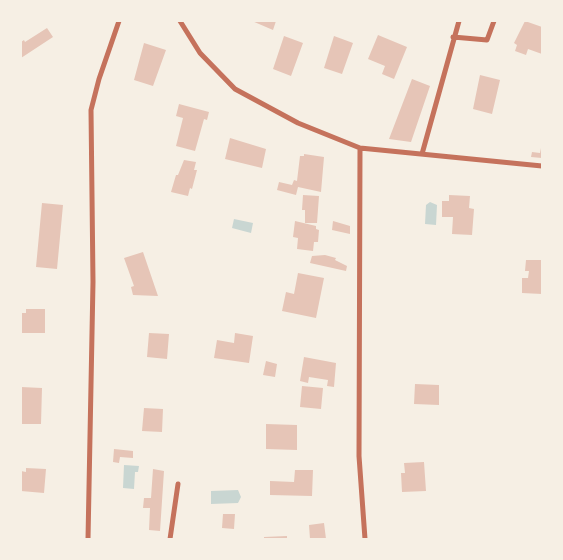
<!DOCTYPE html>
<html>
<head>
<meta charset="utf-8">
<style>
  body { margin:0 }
  #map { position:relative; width:563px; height:560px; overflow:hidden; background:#f6efe4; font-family:"Varela Round",sans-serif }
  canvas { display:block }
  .frame { position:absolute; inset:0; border:22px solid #f6efe4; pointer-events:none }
</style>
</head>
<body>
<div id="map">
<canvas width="563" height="560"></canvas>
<div class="frame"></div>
</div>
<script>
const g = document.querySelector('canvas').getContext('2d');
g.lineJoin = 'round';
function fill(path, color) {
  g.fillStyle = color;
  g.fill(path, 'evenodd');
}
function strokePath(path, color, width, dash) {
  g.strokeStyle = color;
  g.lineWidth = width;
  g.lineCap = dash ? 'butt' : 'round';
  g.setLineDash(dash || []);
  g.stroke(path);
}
const water = new Path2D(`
  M 430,202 L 437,205 L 436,225 L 425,224 L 426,205 Z
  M 234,219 L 253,223 L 251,233 L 232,228 Z
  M 124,465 L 139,466 L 138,472 L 135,472 L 134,489 L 123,488 Z
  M 238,490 L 241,497 L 238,503 L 211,504 L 211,491 Z`);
const building = new Path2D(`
  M 252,21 L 276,21 L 273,30 Z
  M 525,21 L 542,27 L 542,54 L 528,49 L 526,55 L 515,51 L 517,45 L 514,43 Z
  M 47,28 L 53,37 L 21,58 L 21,42 L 24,40 L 25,42 Z
  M 378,35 L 407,47 L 394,79 L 382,74 L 385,66 L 368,59 Z
  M 284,36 L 303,43 L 291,76 L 273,69 Z
  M 334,36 L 353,43 L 342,74 L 324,68 Z
  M 144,43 L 166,50 L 153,86 L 134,80 Z
  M 480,75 L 500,80 L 492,114 L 473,109 Z
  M 412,79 L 430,86 L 411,142 L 389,139 Z
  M 179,104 L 209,112 L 207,120 L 204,119 L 195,151 L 176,146 L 183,118 L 176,116 Z
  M 230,138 L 266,149 L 262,168 L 225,159 Z
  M 541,148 L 542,158 L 531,157 L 532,152 L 540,153 Z
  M 304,154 L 324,157 L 321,192 L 298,187 L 296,195 L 277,190 L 279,182 L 292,185 L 294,180 L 297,181 L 300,156 L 304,156 Z
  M 184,160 L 196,162 L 194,170 L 197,170 L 192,189 L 190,188 L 188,196 L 171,192 L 176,175 L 178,175 Z
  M 303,195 L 319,196 L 317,223 L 305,223 L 305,210 L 302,210 Z
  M 449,195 L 470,196 L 469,208 L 474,209 L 472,235 L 452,234 L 453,217 L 442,217 L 442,201 L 449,201 Z
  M 42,203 L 63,205 L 57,269 L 36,267 Z
  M 295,221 L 316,226 L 316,229 L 319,230 L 318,242 L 314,242 L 313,251 L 297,249 L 298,238 L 293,237 Z
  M 333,221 L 350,226 L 350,234 L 332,230 Z
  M 143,252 L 158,296 L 133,295 L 131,287 L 134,286 L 124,258 Z
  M 325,255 L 336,258 L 335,260 L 347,266 L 346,271 L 310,263 L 312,256 Z
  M 526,260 L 542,260 L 542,294 L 522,293 L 522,278 L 528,278 L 529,271 L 525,271 Z
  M 298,273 L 324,278 L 316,318 L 282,311 L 286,292 L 294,294 Z
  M 26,309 L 45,309 L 45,333 L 21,333 L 21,313 L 26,313 Z
  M 149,333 L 169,334 L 167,359 L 147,357 Z
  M 235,333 L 253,336 L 249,363 L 214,358 L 217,340 L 234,343 Z
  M 304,357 L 336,363 L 334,387 L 327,386 L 328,380 L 309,377 L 308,383 L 300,381 Z
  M 266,361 L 277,364 L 275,377 L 263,375 Z
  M 415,384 L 439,385 L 439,405 L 414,404 Z
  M 302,386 L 323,388 L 321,409 L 300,407 Z
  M 21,387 L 42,388 L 41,424 L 21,424 Z
  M 144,408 L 163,409 L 162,432 L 142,431 Z
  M 266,424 L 297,425 L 297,450 L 266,449 Z
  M 114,449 L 133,451 L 133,458 L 120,457 L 119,463 L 113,462 Z
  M 424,462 L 426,491 L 402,492 L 401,473 L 405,473 L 404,463 Z
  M 26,468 L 46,469 L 44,493 L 21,491 L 21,471 L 26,472 Z
  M 153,469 L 164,471 L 160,531 L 149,530 L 150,508 L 143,508 L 144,498 L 151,498 Z
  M 295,470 L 313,470 L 312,496 L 270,495 L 270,481 L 294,482 Z
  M 223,514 L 235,514 L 234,529 L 222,528 Z
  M 324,523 L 326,539 L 310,539 L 309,525 Z
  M 287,536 L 287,539 L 264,539 L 264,537 Z`);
const minor = new Path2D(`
  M 180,21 L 200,53 L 235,89 L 298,123 L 360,148 L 542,166
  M 453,37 L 487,40 L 494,21
  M 360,148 L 359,456 L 365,539
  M 422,154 L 459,21
  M 88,539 L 93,282 L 91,110 L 99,79 L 119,21
  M 170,539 L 178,484`);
fill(water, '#c9d6d2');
fill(building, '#e6c5b7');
strokePath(minor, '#c5725c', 5);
</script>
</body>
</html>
